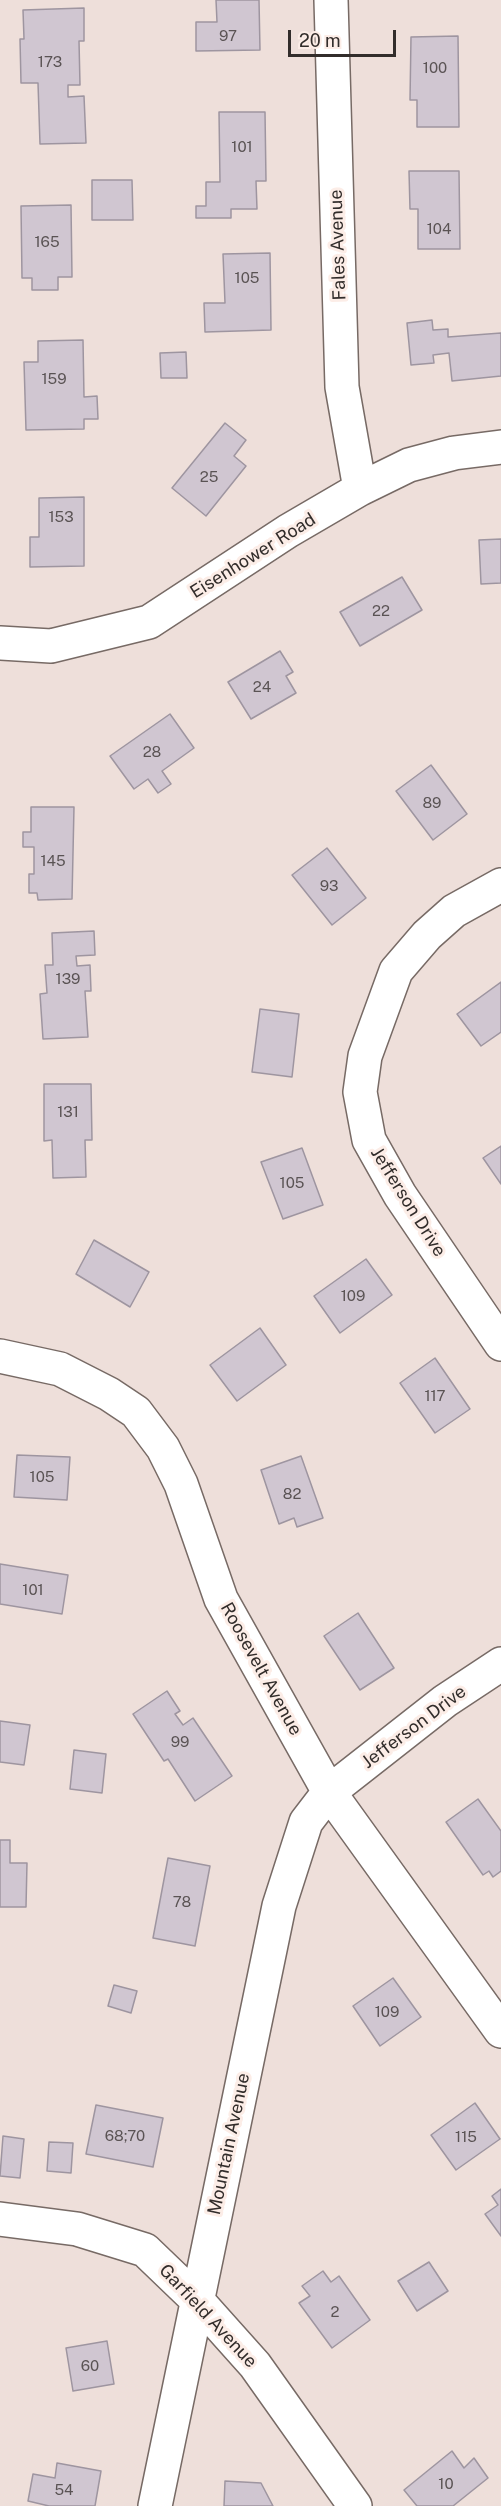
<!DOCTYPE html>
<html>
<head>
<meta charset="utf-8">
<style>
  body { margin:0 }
  #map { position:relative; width:501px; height:2506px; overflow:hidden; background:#eedfda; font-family:"Public Sans",sans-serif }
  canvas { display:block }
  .scale { position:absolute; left:288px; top:30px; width:108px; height:27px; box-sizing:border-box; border:3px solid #322d2b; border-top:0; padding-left:8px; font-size:18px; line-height:21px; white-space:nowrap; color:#322d2b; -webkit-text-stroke:4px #fcede7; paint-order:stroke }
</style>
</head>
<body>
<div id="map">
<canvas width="501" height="2506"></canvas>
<div class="scale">20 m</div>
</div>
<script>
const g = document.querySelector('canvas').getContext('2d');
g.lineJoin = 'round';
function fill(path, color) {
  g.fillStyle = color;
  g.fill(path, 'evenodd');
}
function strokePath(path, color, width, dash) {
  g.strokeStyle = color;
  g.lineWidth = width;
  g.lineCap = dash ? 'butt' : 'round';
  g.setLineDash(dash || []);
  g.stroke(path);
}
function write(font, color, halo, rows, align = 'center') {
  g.font = font + ' "Public Sans",sans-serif';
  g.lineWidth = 6;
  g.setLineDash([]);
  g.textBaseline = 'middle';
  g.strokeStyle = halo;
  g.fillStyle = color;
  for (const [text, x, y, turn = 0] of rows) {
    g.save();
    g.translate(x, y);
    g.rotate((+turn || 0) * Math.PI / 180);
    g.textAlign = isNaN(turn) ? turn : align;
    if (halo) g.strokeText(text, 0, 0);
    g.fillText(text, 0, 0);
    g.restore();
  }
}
const building = new Path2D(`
  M 216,0 L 259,0 L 260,50 L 196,51 L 196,22 L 217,22 Z
  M 84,8 L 84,41 L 79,41 L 80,85 L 68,85 L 68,97 L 84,96 L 86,143 L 40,144 L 38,83 L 21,83 L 20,39 L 24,39 L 23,10 Z
  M 458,36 L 459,127 L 417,127 L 417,100 L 410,100 L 411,37 Z
  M 219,112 L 265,112 L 266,181 L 256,181 L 257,209 L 231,209 L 231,218 L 196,218 L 196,206 L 206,206 L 206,182 L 220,182 Z
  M 409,171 L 459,171 L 460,249 L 418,249 L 418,209 L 410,209 Z
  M 92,180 L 132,180 L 133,220 L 92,220 Z
  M 71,205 L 72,277 L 58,277 L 58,290 L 32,290 L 32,278 L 22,278 L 21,206 Z
  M 270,253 L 271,330 L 205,332 L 204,303 L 225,303 L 223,254 Z
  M 432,320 L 433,330 L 448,329 L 448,337 L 501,333 L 501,376 L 452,381 L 449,353 L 433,355 L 434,363 L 411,365 L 407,323 Z
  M 83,340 L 84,397 L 97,396 L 98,419 L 84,419 L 84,429 L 26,430 L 24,362 L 38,362 L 38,341 Z
  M 186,352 L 187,378 L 161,378 L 160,353 Z
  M 225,423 L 246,440 L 234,456 L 246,466 L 206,516 L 172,488 Z
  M 84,497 L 84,566 L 30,567 L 30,537 L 39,537 L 39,498 Z
  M 501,539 L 501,583 L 481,584 L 479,540 Z
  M 402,577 L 422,610 L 360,646 L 340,612 Z
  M 280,651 L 293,672 L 286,676 L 296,693 L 251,719 L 228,682 Z
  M 170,714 L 194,748 L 162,771 L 171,784 L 158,793 L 148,779 L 134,789 L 110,756 Z
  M 431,765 L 467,814 L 433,840 L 396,791 Z
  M 31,807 L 74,807 L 72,899 L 38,900 L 37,893 L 29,893 L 29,874 L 34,874 L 34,847 L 23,847 L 23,832 L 31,832 Z
  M 327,848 L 366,898 L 332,925 L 292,875 Z
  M 94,931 L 95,955 L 76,956 L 77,966 L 90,965 L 91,991 L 85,991 L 88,1037 L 43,1039 L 40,994 L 47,993 L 45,965 L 53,965 L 52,933 Z
  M 501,982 L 501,1032 L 481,1046 L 457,1014 Z
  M 260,1009 L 299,1014 L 292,1077 L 252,1072 Z
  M 44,1084 L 91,1084 L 92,1140 L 85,1140 L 86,1177 L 53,1178 L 52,1140 L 44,1141 Z
  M 501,1146 L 501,1184 L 483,1158 Z
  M 302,1148 L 323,1205 L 283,1219 L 261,1162 Z
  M 94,1240 L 149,1272 L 130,1307 L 76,1274 Z
  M 366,1259 L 392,1295 L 340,1333 L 314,1296 Z
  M 260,1328 L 286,1365 L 237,1401 L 210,1365 Z
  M 435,1358 L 470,1409 L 435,1433 L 400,1383 Z
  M 17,1455 L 70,1457 L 67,1500 L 14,1497 Z
  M 301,1456 L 323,1518 L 297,1527 L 294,1518 L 279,1524 L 261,1470 Z
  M 0,1564 L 68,1575 L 62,1614 L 0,1604 Z
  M 358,1613 L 394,1668 L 360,1690 L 324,1636 Z
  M 167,1691 L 180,1711 L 175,1714 L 183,1725 L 193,1718 L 232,1776 L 195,1801 L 168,1759 L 164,1761 L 133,1714 Z
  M 0,1721 L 30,1725 L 24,1765 L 0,1762 Z
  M 74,1750 L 106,1754 L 102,1793 L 70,1789 Z
  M 478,1799 L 501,1831 L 501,1871 L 493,1877 L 489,1871 L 483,1875 L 446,1822 Z
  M 0,1840 L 10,1840 L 10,1863 L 27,1863 L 26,1907 L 0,1907 Z
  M 168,1858 L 210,1866 L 195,1946 L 153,1938 Z
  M 393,1978 L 421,2017 L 380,2046 L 353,2006 Z
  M 114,1985 L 137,1991 L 131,2013 L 108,2006 Z
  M 475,2103 L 500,2139 L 456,2170 L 431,2135 Z
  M 96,2105 L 163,2118 L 153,2167 L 86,2154 Z
  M 3,2136 L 24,2139 L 20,2178 L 0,2176 Z
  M 49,2142 L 73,2143 L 71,2173 L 47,2171 Z
  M 501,2189 L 501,2236 L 485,2214 L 498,2205 L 492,2196 Z
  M 429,2262 L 448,2291 L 417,2311 L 398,2281 Z
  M 323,2271 L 331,2282 L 339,2276 L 370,2320 L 332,2348 L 299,2303 L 310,2296 L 302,2286 Z
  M 107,2341 L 114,2384 L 73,2391 L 66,2348 Z
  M 452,2451 L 464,2468 L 474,2458 L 488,2478 L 453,2506 L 417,2506 L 404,2490 Z
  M 57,2463 L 101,2471 L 95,2506 L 49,2506 L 28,2501 L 33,2474 L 55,2478 Z
  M 225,2481 L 261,2483 L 273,2506 L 224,2506 Z`);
const minor = new Path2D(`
  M 331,0 L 342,387 L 360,489
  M 0,643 L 51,646 L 149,622 L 288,531 L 360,489 L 409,465 L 454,453 L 501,447
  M 501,885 L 454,911 L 427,935 L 396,971 L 365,1056 L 360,1092 L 369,1140 L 400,1195 L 501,1344
  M 0,1356 L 60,1369 L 109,1394 L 136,1412 L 163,1448 L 181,1484 L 221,1599 L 329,1792 L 501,2031
  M 0,2219 L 77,2229 L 145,2250 L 196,2299 L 255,2365 L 355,2506
  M 155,2506 L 279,1906 L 306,1822 L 329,1792 L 445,1701 L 501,1664`);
const numberNames = [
  ["97",228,36],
  ["173",50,62],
  ["100",435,68],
  ["101",242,147],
  ["104",439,229],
  ["165",47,242],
  ["105",247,278],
  ["159",54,379],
  ["25",209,477],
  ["153",61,517],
  ["22",381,611],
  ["24",262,687],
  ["28",152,752],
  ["89",432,803],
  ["145",53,861],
  ["93",329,886],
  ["139",68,979],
  ["131",68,1112],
  ["105",292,1183],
  ["109",353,1296],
  ["117",435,1396],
  ["105",42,1477],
  ["82",292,1494],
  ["101",33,1590],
  ["99",180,1742],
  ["78",182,1902],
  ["109",387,2012],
  ["68;70",125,2136],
  ["115",466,2137],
  ["2",335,2312],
  ["60",90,2366],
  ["10",446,2484],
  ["54",64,2490]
];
const streetNames = [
  ["Fales Avenue",338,245,-92],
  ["Eisenhower Road",253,556,-32],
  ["Jefferson Drive",408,1202,58],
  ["Roosevelt Avenue",261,1669,61],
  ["Jefferson Drive",414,1727,-37],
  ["Mountain Avenue",229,2144,-78],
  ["Garfield Avenue",208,2316,47]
];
fill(building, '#d0c6d1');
strokePath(building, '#9e95a0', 1.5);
strokePath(minor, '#776a65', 36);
strokePath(minor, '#fff', 33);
write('15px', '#5a5354', null, numberNames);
write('18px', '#322d2b', '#fcede7', streetNames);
</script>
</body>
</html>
